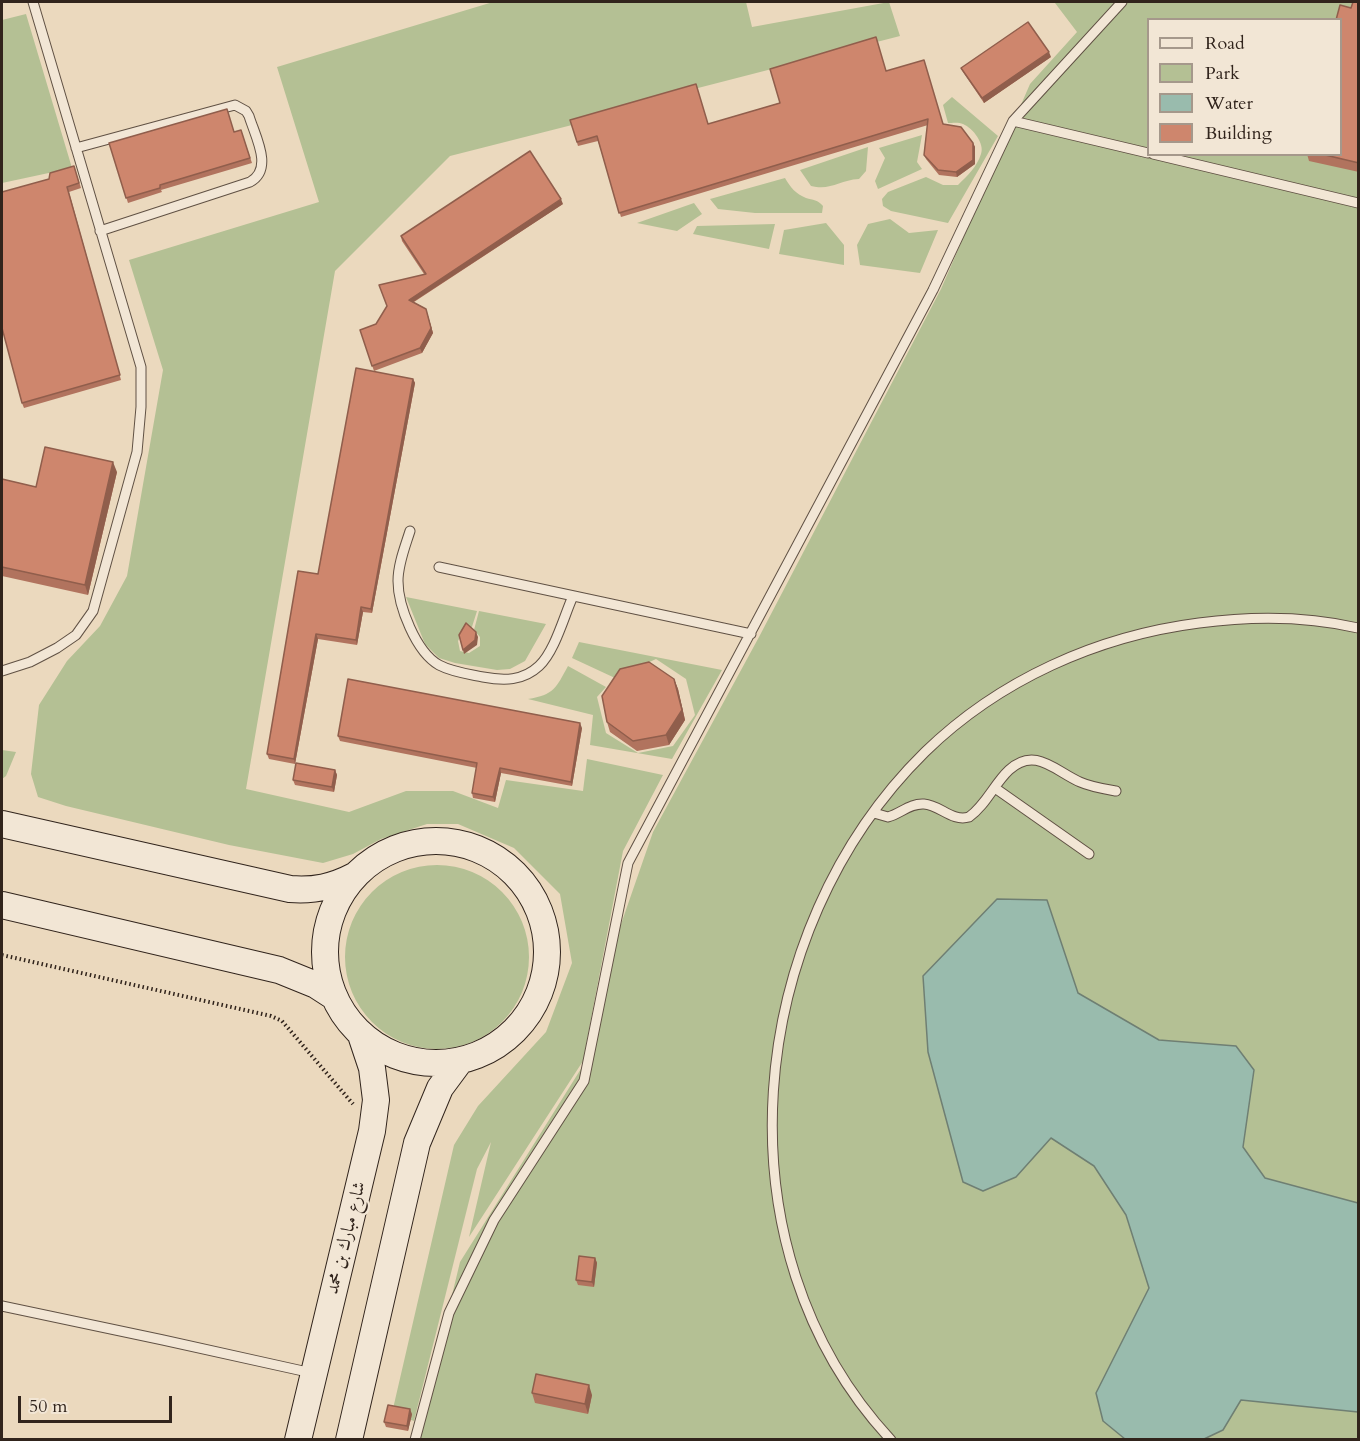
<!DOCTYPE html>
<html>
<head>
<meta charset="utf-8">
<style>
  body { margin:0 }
  #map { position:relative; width:1360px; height:1441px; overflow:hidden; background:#ebd9be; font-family:Cardo,serif }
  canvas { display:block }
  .frame { position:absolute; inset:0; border:3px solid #31241c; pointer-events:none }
  .legend { position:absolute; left:1147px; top:18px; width:195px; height:138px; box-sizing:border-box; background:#f2e6d5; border:2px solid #a5988b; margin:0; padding:8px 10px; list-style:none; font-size:18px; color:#31241c }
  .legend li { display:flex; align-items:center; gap:12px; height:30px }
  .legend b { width:30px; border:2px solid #a5988b }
  .scale { position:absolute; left:18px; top:1396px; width:154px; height:27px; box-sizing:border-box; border:3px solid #31241c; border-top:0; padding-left:8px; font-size:18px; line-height:21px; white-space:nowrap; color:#31241c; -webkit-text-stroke:4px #f2e6d5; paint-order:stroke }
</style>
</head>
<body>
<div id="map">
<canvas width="1360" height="1441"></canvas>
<div class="frame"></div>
<ul class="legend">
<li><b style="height:8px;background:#f2e6d5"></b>Road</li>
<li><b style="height:16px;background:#b4c094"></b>Park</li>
<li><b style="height:16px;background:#99bbad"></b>Water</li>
<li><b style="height:16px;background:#ce866d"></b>Building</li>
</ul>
<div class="scale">50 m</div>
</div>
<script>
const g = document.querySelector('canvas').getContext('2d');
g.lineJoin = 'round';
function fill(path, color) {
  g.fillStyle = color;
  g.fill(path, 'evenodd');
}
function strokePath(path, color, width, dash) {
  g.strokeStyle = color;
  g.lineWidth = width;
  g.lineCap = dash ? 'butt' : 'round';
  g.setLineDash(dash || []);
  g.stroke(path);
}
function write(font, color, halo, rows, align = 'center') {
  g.font = font + ' Cardo,Amiri,serif';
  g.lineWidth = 4.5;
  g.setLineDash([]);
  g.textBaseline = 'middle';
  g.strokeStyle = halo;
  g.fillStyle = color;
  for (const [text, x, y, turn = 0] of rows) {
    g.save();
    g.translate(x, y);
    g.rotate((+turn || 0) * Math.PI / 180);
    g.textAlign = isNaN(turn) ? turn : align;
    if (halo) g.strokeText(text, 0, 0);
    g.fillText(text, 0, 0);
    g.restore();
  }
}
const green = new Path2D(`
  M 493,2 L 746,2 L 752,27 L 889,2 L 900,36 L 698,88 L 572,125 L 450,156 L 335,271 L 246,789 L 349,812 L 406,791 L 453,791 L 498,808 L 506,780 L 583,791 L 587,759 L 663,775 L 623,851 L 583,1061 L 469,1237 L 491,1142 L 477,1169 L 414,1421 L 392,1413 L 454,1145 L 478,1106 L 546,1032 L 572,963 L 560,894 L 514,848 L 458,824 L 427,824 L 381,839 L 353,854 L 323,863 L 229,845 L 66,806 L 38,797 L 31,774 L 39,705 L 67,661 L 100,626 L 127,576 L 163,370 L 129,260 L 319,202 L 277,67 Z
  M 1057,2 L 1358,2 L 1358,1439 L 417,1440 L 460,1262 L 589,1056 L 611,953 L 653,832 L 759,637 L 941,289 L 1030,84 L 1077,32 L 1055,3 ZM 1148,20 L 1340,20 L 1340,154 L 1148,154 Z
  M 26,14 L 72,168 L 2,183 L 2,20 Z
  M 952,97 L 998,136 L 948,223 L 891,211 L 883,206 L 882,199 L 888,192 L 926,177 L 943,185 L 958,185 C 967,176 977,167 981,154 C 985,144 973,128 963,124 C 959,122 952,123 948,123 L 943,105 Z
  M 922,135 L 917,162 L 922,169 L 878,189 L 875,181 L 885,158 L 879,148 Z
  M 868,147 L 866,171 L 859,179 C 839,180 831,191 811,186 L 800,170 Z
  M 785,178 C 790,187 796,194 806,198 C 813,200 818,200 823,206 L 822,213 L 755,213 L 718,209 L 710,199 Z
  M 694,203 L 702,214 L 677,231 L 637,223 Z
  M 890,219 L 909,233 L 938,230 L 920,273 L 860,265 L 857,245 L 868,224 Z
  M 826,223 L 844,245 L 844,265 L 779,254 L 784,230 Z
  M 775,224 L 769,249 L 693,234 L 697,226 Z
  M 406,597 L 477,611 L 471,630 L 463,631 L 458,641 L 460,651 L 469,653 L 480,646 L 480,637 L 474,630 L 479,611 L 546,624 L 525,661 L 510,669 L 497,670 L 455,663 L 439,658 L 425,644 Z
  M 579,642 L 722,670 L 672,759 L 590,745 L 593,715 L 528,699 C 554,695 556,688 568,666 L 606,687 L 597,697 L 606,733 L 638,753 L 673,746 L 695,715 L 686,679 L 656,659 L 615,678 L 572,658 Z
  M 2,750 L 16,752 L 6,776 L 2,779 Z
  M345 957a92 92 0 1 1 184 0a92 92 0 1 1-184 0Z`);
const water = new Path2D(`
  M 997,899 L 1047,900 L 1078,993 L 1159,1040 L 1236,1046 L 1254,1070 L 1243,1147 L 1265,1178 L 1358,1203 L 1358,1412 L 1241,1400 L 1223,1430 L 1204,1439 L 1125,1439 L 1103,1421 L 1096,1393 L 1149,1288 L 1126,1215 L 1094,1166 L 1051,1138 L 1016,1177 L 983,1191 L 963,1182 L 928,1052 L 923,976 Z`);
const path = new Path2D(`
  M 2,955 L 271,1016 L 282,1021 L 353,1104`);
const lane = new Path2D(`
  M 1013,121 L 1148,153
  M 76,148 L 235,105 L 246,111 L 249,116 C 255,136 274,169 250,182 L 100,231
  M 1153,154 L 1358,203
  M 410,531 C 405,547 398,564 398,581 C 398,606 416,652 439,665 C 452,672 468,674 483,677 C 504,681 523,681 539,666 C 555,651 564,616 573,596
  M 439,567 L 751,634
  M 2,671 L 30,662 L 57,648 L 76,635 L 93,611 L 137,452 L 141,407 L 141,367 L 33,2
  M 995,788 L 1089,854
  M 874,813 L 888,817 C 900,814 910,803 924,804 C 940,805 952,822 969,817 C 986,805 994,784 1009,770 C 1035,746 1055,771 1080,782 C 1091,787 1104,789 1116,791
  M 2,1306 L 163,1340 L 312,1373
  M 415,1440 L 449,1313 L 494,1220 L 584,1081 L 628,863 L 933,290 L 1013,121 L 1122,2
  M 891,1440 C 713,1249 744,930 925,752 C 999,680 1097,636 1199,623 C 1252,616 1306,616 1358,628`);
const secondary = new Path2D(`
  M 2,824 L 290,889 C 314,891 333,887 354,876
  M325 952a111 111 0 1 1 222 0a111 111 0 1 1-222 0Z
  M 2,905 L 279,970 L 316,985 L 333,996
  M 298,1440 L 372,1131 L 376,1100 L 372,1068 L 361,1035
  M 349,1440 L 417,1143 L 440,1088 L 460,1061`);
const wall = new Path2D(`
  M 1359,2 L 1359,172 L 1309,161 L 1307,154 L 1341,154 L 1351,8 Z
  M 1051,57 L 984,103 L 963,72 L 961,68 Z
  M 886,71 L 944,124 L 973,143 L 975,147 L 975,164 L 957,177 L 939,175 L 926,159 L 924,155 L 928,125 L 621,217 L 598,141 L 578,146 L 570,120 L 709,124 Z
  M 241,130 L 252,163 L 161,190 L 162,192 L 128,203 L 109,143 L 235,132 Z
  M 74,166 L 81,188 L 69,192 L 121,380 L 24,408 L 22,403 L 49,179 Z
  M 563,204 L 414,302 L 426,309 L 433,333 L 422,353 L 374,371 L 360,330 L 376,324 L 424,274 L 402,241 L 401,236 Z
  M 413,379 L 415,383 L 372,613 L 363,612 L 357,645 L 318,639 L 295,764 L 269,759 L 267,754 L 318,574 Z
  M 117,472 L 88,595 L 2,576 L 2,479 L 36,487 Z
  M 674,679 L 678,689 L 685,720 L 669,745 L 637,751 L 610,732 L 607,722 Z
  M 582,728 L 572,786 L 501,773 L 495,802 L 473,798 L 472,793 L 477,768 L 340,741 L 338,736 Z
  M 335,770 L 337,775 L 334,792 L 295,785 L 293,780 Z
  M 595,1258 L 597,1263 L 594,1287 L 578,1285 L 576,1280 Z
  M 532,1393 L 592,1395 L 588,1414 L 535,1403 Z
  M 412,1414 L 408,1431 L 386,1427 L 384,1422 Z`);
const shadedWall = new Path2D(`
  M 1049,52 L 1051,57 L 984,103 L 982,98 Z
  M 973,143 L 975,147 L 975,164 L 957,177 L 956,172 Z
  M 561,199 L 563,204 L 410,304 L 409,300 Z
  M 426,309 L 433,333 L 422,353 L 420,348 Z
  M 413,379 L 415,383 L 372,613 L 371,609 Z
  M 113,462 L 117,472 L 88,595 L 85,585 Z
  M 361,607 L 363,612 L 357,645 L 356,640 Z
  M 476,632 L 478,637 L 477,645 L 464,654 L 463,650 Z
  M 316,634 L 318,639 L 295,764 L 294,759 Z
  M 674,679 L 678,689 L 685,720 L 669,745 L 666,735 Z
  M 580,723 L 582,728 L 572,786 L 571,782 Z
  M 500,768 L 501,773 L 495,802 L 493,797 Z
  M 335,770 L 337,775 L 334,792 L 332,787 Z
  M 595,1258 L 597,1263 L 594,1287 L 592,1282 Z
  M 589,1385 L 592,1395 L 588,1414 L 585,1404 Z
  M 410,1409 L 412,1414 L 408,1431 L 407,1426 Z`);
const building = new Path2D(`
  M 1353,2 L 1359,2 L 1359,163 L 1321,154 L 1341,154 L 1341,20 L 1336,20 L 1340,5 L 1351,8 Z
  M 1028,22 L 1049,52 L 982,98 L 961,68 Z
  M 876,37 L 886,71 L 924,60 L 943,124 L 961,127 L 973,143 L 973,160 L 956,172 L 938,170 L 924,155 L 928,119 L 619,213 L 597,136 L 577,142 L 570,120 L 696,84 L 708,124 L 780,103 L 770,69 Z
  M 227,109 L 234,132 L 241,130 L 250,158 L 160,185 L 160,188 L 126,198 L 109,143 Z
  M 530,151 L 561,199 L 409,300 L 426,309 L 431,328 L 420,348 L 372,366 L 360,330 L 376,324 L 387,306 L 379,285 L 426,274 L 401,236 Z
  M 74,166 L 79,183 L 67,187 L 120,375 L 22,403 L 2,328 L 2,192 L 49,179 L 50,173 Z
  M 356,368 L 413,379 L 371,609 L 361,607 L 356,640 L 316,634 L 294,759 L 267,754 L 298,571 L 318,574 Z
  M 45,447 L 113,462 L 85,585 L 2,567 L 2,479 L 36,487 Z
  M 466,623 L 476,632 L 475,640 L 463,650 L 459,635 Z
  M 649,662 L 674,679 L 682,710 L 666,735 L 633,741 L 607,722 L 602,696 L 620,669 Z
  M 348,679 L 580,723 L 571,782 L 500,768 L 493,797 L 472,793 L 477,763 L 338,736 Z
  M 296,763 L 335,770 L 332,787 L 293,780 Z
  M 579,1256 L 595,1258 L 592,1282 L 576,1280 Z
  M 536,1374 L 589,1385 L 585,1404 L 532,1393 Z
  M 388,1405 L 410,1409 L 407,1426 L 384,1422 Z`);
const streetNames = [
  ["شارع مبارك بن محمد",347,1238,-76]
];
fill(green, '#b4c094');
fill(water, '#99bbad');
strokePath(water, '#6f7f73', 1.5);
strokePath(lane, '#605144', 11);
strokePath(secondary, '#31241c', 28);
strokePath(path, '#31241c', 4, [1.5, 3]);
strokePath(lane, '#f2e6d5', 9);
strokePath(secondary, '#f2e6d5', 26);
fill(wall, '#b1735e');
fill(shadedWall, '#905e4c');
fill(building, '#ce866d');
strokePath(building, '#905e4c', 1.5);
write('18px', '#31241c', '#f2e6d5', streetNames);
</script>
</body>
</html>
